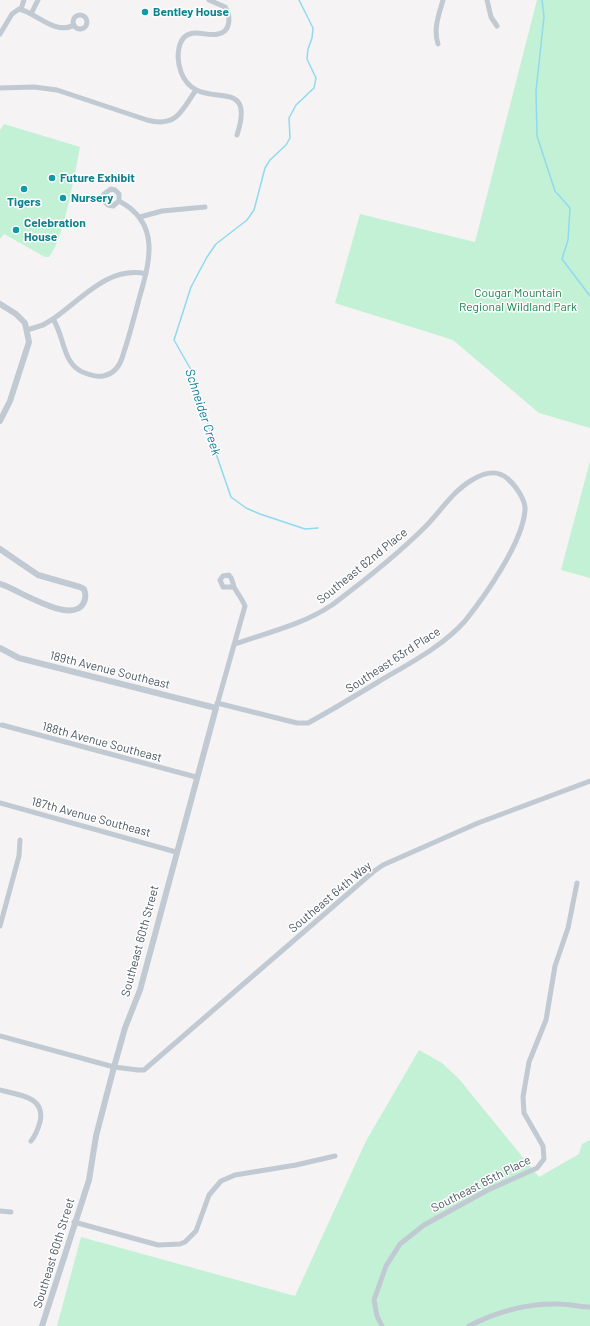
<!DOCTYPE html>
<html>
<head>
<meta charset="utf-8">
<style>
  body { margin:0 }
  canvas { display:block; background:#f5f3f3 }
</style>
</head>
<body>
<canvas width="590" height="1326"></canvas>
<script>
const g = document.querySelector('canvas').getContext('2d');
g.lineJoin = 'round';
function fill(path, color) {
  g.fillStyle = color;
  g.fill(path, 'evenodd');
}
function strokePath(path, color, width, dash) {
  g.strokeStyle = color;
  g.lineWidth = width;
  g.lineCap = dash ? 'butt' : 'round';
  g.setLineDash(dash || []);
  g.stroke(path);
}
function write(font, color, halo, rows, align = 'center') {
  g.font = font + ' Barlow,sans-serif';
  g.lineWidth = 3;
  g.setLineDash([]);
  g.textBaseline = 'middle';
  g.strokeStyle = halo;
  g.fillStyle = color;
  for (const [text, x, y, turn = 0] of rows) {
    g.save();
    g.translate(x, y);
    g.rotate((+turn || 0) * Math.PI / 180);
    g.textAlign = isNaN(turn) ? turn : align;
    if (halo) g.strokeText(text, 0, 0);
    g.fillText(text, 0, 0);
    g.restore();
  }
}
const green = new Path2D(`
  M 537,0 L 590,0 L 590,428 L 539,413 L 453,340 L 335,303 L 360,214 L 475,242 Z
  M 4,124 L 80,147 C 75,172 64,239 49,257 L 45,257 L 4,234 L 0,239 L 0,130 Z
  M 590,461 L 590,578 L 561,570 Z
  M 419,1050 L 442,1063 L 459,1079 L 539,1177 L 579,1154 L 582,1144 L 590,1140 L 590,1326 L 57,1326 L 81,1237 L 295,1296 L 366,1141 Z`);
const stream = new Path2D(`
  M 299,0 L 313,28 L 312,38 L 308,49 L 307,59 L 316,78 L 314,88 L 296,105 L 289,118 L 290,138 L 286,145 L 270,160 L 265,168 L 254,210 L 247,220 L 216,244 L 207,257 L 191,287 L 174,340 L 194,375 L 194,381 L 208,424 L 212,442 L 231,497 L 246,508 L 260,514 L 305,529 L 318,528
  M 542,0 L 544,17 L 536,91 L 537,136 L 555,191 L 570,208 L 568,240 L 562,259 L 590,296`);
const minor = new Path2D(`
  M 209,0 L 225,7 C 231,16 231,32 218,34 C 210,36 204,33 196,33 C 176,33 176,58 181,72 C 197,116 258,70 237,135
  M 487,0 L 491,17 L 497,26
  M 21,9 L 24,0
  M 31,14 L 38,0
  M73 22a7 7 0 1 1 14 0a7 7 0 1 1-14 0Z
  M 0,34 L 12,14 L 19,9 C 35,12 56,36 74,25
  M 438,44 C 433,29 439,14 443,0
  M 0,88 L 34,87 L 57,90 L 147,120 C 177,128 181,111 196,90
  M 140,217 L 162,211 L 205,207
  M 53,319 C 65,337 62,365 85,373 C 90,375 97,377 103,376 C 114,374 120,366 123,355 C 129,337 134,318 139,299 C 150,261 161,223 119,201 L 113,206 L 108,205 L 104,201 L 104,194 L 111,189 L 115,190 L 119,194 L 119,201
  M 27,330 L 43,325 L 53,319 C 81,300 109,265 146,274
  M 217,703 L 297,723 L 308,723 C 332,710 355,696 378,682 C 408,664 442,647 465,621 C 485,596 523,542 525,510 C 526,500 515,485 508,479 C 497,469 483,473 472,480 C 453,491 440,512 425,527 C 397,555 364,581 332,605 C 302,625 269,632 235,644
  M 217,705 L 245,606 C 242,599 239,595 235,589 C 232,584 234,580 229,575 L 223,576 L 220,580 L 223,587 L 233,587
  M 2,725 L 196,777
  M 0,803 L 176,852
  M 0,926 L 19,856 L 20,840
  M 0,1036 L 114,1067 L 138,1070 L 144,1070 L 373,872 L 383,865 L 478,823 L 590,781
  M 0,1090 C 18,1095 46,1096 40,1122 C 38,1129 36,1135 31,1141
  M 0,1211 L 11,1212
  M 74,1222 L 158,1245 L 180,1244 L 185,1242 L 196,1231 L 209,1195 L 221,1181 L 235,1175 L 296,1165 L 335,1156
  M 382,1326 L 377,1316 L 374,1300 L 386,1266 L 400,1244 L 424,1225 L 488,1190 L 537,1168 L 544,1159 L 543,1146 L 524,1113 L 523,1097 L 529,1062 L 546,1020 L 555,966 L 568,928 L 577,883
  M 469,1326 C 496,1312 528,1303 559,1304 C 569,1304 580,1307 590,1307`);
const tertiary = new Path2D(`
  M 0,304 L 16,314 L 25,323 L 29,342 L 10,401 L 0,421
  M 0,549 L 38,575 L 80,587 L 84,589 C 86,594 86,599 83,604 C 70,625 16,588 0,584
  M 0,648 L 19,658 L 216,708 L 140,990 L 125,1028 L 114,1067 L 96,1136 L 89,1180 L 42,1326`);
const markers = [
  [145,12,4,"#0f9aa8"],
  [52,178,4,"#0f9aa8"],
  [24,189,4,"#0f9aa8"],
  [63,198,4,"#0f9aa8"],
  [16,230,4,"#0f9aa8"]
];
const cultureNames = [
  ["Bentley House",153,12],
  ["Future Exhibit",60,178],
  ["Nursery",71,198],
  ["Tigers",24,202,"center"],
  ["Celebration",24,223],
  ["House",24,237]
];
const parkNames = [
  ["Cougar Mountain",518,293],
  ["Regional Wildland Park",518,307]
];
const streetNames = [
  ["Southeast 62nd Place",362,566,-39],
  ["Southeast 63rd Place",393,660,-33],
  ["189th Avenue Southeast",110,670,14],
  ["188th Avenue Southeast",102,742,15],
  ["187th Avenue Southeast",91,817,15],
  ["Southeast 64th Way",330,897,-40],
  ["Southeast 60th Street",140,941,-75],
  ["Southeast 65th Place",481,1184,-27],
  ["Southeast 60th Street",54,1253,-73]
];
const waterNames = [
  ["Schneider Creek",203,412,72]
];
fill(green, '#c3f1d5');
strokePath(stream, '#90daee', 1.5);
strokePath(minor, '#c1cad2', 5);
strokePath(tertiary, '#c1cad2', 6);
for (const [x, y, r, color] of markers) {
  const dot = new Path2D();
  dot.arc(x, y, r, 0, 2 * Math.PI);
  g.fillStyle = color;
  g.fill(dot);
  strokePath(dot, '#fff', 1.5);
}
write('bold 12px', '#0d838f', '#fff', cultureNames, 'left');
write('12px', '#17864f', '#fff', parkNames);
write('12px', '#4a5661', '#fff', streetNames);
write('italic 13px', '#0c7c9b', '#fff', waterNames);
</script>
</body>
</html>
